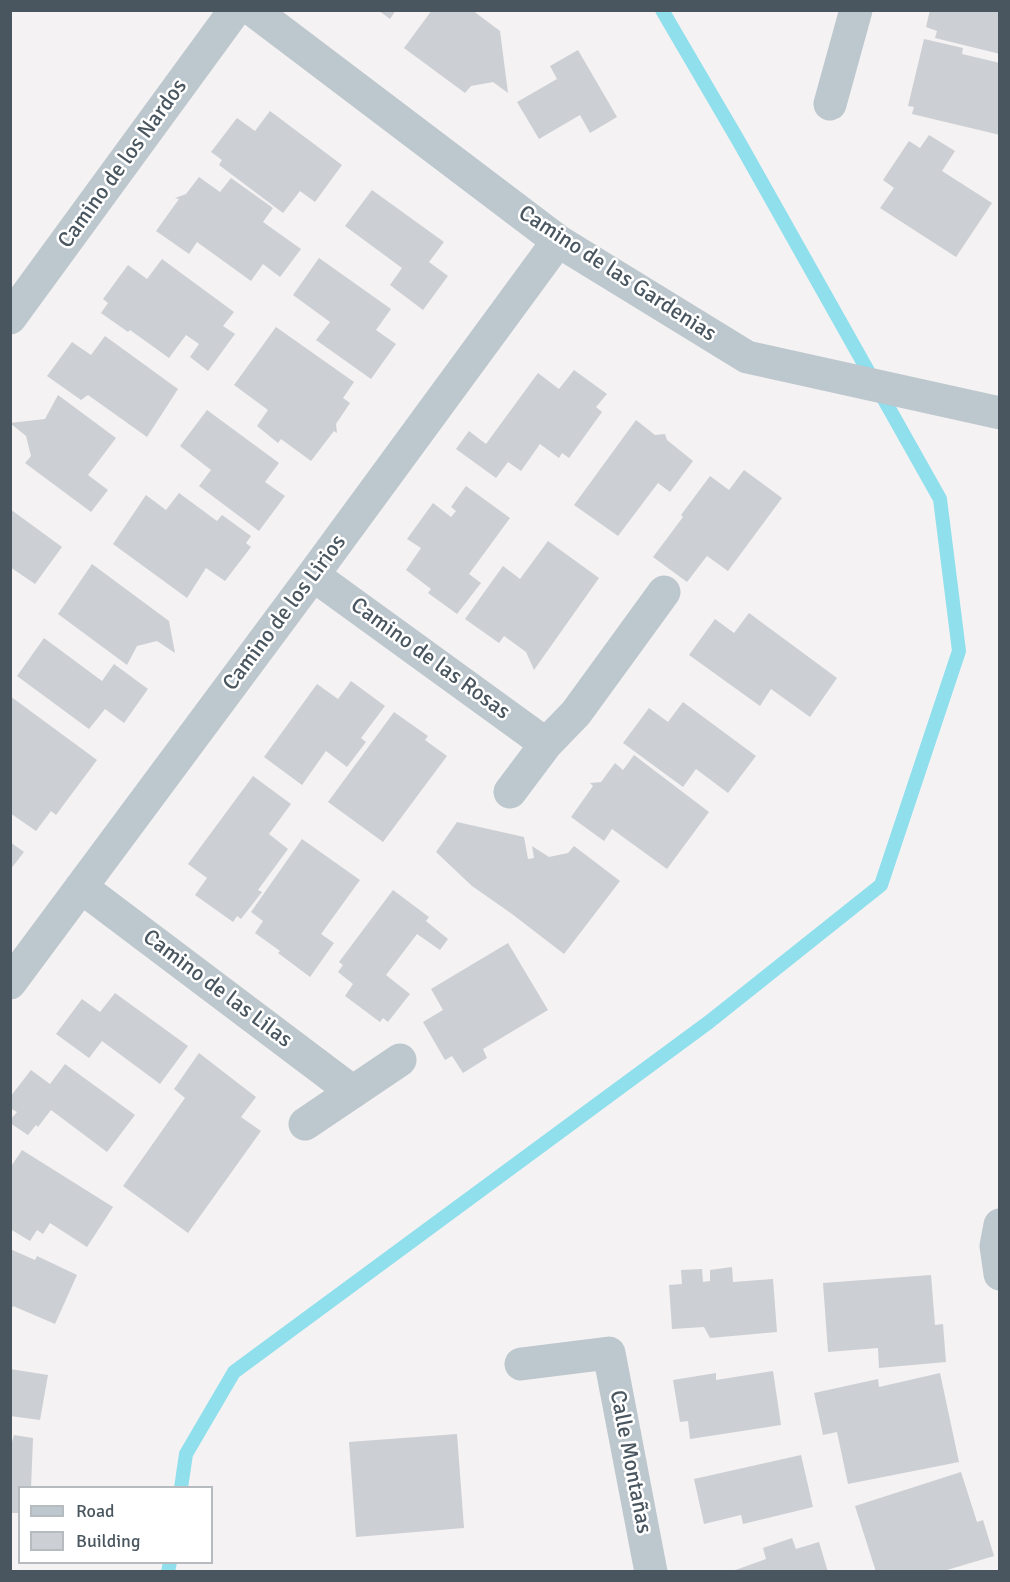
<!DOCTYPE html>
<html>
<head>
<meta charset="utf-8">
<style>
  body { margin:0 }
  #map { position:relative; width:1010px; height:1582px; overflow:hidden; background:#f4f2f2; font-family:Signika,sans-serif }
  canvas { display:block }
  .frame { position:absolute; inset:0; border:12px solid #49565f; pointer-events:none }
  .legend { position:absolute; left:18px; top:1486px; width:195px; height:78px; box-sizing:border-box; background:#fff; border:2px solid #b6bbbf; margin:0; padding:8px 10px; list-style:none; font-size:18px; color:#49565f }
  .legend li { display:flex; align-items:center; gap:12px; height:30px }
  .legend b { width:30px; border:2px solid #b6bbbf }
</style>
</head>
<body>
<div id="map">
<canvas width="1010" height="1582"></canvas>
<div class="frame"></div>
<ul class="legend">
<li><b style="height:8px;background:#bdc7ce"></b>Road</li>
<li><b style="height:16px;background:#cccfd4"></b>Building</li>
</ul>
</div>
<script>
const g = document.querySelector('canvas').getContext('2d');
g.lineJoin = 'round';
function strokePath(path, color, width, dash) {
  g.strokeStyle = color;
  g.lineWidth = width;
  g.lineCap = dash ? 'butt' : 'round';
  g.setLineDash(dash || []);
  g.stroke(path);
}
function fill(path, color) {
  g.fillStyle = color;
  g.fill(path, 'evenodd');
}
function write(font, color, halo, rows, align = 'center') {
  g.font = font + ' Signika,sans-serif';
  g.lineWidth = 5;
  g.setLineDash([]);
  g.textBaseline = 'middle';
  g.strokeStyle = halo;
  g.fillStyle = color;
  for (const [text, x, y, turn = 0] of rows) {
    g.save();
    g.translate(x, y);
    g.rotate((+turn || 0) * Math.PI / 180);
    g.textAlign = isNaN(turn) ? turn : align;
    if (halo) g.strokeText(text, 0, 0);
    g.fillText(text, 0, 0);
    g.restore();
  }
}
const stream = new Path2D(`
  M 181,1488 L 186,1454 L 234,1372 L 709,1022 L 881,885 L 959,651 L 940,499 L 738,140 L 662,10
  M 168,1572 L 170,1562`);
const building = new Path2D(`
  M 378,10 L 396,10 L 390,19 Z
  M 432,10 L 472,10 L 500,31 L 508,93 L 493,82 L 471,86 L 465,93 L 404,48 Z
  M 930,10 L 1000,10 L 1000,54 L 935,38 L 937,31 L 926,27 Z
  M 924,39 L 963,48 L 962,54 L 1000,63 L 1000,135 L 912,114 L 914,107 L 908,106 Z
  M 578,50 L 617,117 L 590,133 L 580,115 L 539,139 L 517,102 L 557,79 L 550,66 Z
  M 270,111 L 342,165 L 315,202 L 300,191 L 283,213 L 219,165 L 222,160 L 211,152 L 237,118 L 255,131 Z
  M 929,135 L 955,151 L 942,171 L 992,203 L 956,257 L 880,208 L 894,188 L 883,180 L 909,141 L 920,148 Z
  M 199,177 L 220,192 L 231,178 L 273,208 L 263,222 L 301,249 L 280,277 L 263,264 L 251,281 L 197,242 L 189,254 L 156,231 L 179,199 L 175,198 L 186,194 Z
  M 372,190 L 444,242 L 429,262 L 448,276 L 423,310 L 390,285 L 402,268 L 345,226 Z
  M 319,258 L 391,309 L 376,330 L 396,344 L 371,379 L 316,340 L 330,322 L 293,295 Z
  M 162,259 L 234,312 L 223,326 L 235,334 L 208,371 L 190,357 L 199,344 L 186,335 L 169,358 L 130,330 L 128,332 L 101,313 L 108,303 L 103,299 L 128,265 L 147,279 Z
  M 276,327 L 354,382 L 343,398 L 350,403 L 336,424 L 337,433 L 334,431 L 311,461 L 281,439 L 278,443 L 257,426 L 268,410 L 234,385 Z
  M 105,336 L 178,389 L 147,437 L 88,395 L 81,400 L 47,376 L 72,342 L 91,355 Z
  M 574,370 L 607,394 L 596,407 L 602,412 L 569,458 L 562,453 L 559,458 L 540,444 L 521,471 L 508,462 L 496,478 L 456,449 L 469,431 L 486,444 L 538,373 L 559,389 Z
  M 58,395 L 116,438 L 88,475 L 108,490 L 91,512 L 25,463 L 31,456 L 26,436 L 10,423 L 45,419 Z
  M 207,410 L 279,463 L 265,482 L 285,496 L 259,531 L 199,486 L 211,470 L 180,446 Z
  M 636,420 L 655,435 L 665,434 L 667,440 L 693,461 L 670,492 L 658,483 L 618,536 L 574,505 Z
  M 744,470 L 782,498 L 728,571 L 707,556 L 687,582 L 653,557 L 683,517 L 681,515 L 710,476 L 729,490 Z
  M 466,486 L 510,518 L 469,574 L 481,583 L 457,614 L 428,593 L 431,589 L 406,570 L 421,548 L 407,539 L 433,503 L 451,517 L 456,511 L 451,507 Z
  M 179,493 L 217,521 L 222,515 L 251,536 L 246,543 L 251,547 L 225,581 L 206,568 L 187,598 L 113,544 L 146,495 L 166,510 Z
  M 10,509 L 62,547 L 35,584 L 10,567 Z
  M 548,541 L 599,578 L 534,670 L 526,652 L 504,636 L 499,643 L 465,619 L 503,566 L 520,579 Z
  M 92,564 L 169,621 L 175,653 L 157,641 L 137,646 L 127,665 L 58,614 Z
  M 749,613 L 837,678 L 810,717 L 771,689 L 760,706 L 689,655 L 715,619 L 734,633 Z
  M 44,638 L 102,681 L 114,664 L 148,689 L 124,723 L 105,709 L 89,729 L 17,676 Z
  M 351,681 L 385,706 L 361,738 L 366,742 L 347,767 L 326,751 L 302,785 L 264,757 L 317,684 L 338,699 Z
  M 10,696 L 97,760 L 56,815 L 51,811 L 36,831 L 10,813 Z
  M 683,702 L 756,756 L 728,793 L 696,769 L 683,787 L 623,743 L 649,708 L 668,722 Z
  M 394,712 L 428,736 L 425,740 L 447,756 L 383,842 L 328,802 Z
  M 634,755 L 709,812 L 667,869 L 612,829 L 604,841 L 571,817 L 593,786 L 590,783 L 601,782 L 615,763 L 623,770 Z
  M 253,776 L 291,804 L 269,834 L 288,849 L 258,890 L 262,892 L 241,919 L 237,916 L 233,922 L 195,895 L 207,878 L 188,864 Z
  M 457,822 L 524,837 L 528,859 L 534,858 L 532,846 L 549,857 L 568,853 L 574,846 L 620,881 L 564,954 L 512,914 L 472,886 L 436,852 Z
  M 302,839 L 360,880 L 321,934 L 334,943 L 310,977 L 278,953 L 280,951 L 255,933 L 263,921 L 251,912 Z
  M 10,842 L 24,852 L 10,870 Z
  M 393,890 L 429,917 L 426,921 L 448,939 L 440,950 L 417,934 L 386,975 L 410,994 L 388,1022 L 383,1018 L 380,1022 L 345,996 L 353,984 L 338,972 L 343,965 L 339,962 Z
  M 508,943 L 548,1010 L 483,1049 L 487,1058 L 463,1073 L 452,1056 L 445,1060 L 423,1022 L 443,1010 L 431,989 Z
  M 115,993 L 188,1046 L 160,1084 L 102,1041 L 89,1058 L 56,1034 L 82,999 L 100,1012 Z
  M 199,1053 L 256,1097 L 241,1117 L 261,1131 L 188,1233 L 123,1186 L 185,1098 L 174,1089 Z
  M 65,1064 L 135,1115 L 107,1152 L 51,1110 L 38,1127 L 36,1125 L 28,1135 L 10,1123 L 10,1120 L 17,1112 L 10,1108 L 10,1097 L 31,1070 L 50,1084 Z
  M 22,1150 L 113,1207 L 87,1247 L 50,1223 L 43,1234 L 37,1230 L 30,1241 L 10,1229 L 10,1168 Z
  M 10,1249 L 35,1260 L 37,1256 L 77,1275 L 55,1324 L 13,1306 L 10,1313 Z
  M 732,1267 L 733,1282 L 773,1279 L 777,1332 L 710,1338 L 704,1327 L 672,1329 L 669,1285 L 682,1284 L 681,1270 L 702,1269 L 703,1282 L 710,1281 L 710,1270 Z
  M 931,1275 L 935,1325 L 943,1324 L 946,1362 L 879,1368 L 878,1348 L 828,1352 L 823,1283 Z
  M 10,1369 L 48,1375 L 40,1420 L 10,1416 Z
  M 773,1371 L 781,1425 L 690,1439 L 688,1421 L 680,1422 L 673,1380 L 716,1373 L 716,1380 Z
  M 940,1373 L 959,1462 L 848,1484 L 837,1432 L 823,1435 L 814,1393 L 878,1379 L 879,1387 Z
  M 457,1434 L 464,1528 L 356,1537 L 349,1442 Z
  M 14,1435 L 33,1438 L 31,1488 L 20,1488 L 20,1513 L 10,1513 L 10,1442 L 12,1442 Z
  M 801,1455 L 813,1507 L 743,1524 L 741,1515 L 704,1524 L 694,1479 Z
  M 961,1472 L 977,1522 L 983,1520 L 994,1556 L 947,1570 L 947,1572 L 876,1572 L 855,1506 Z
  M 792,1538 L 796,1549 L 819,1542 L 828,1572 L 730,1572 L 766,1559 L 763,1548 Z`);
const minor = new Path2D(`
  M 253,10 L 558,241 L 747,357 L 1000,413
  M 830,104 L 856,10
  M 10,318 L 235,10
  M 313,575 L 546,744
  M 510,792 L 546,744 L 576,713 L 664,592
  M 81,887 L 353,1092
  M 10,983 L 313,575 L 558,241
  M 305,1124 L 400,1060
  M 1000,1225 L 996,1246 L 1000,1274
  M 521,1364 L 609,1353 L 651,1572`);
const streetNames = [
  ["Camino de los Nardos",123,164,-54],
  ["Camino de las Gardenias",617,274,33],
  ["Camino de los Lirios",285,613,-53],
  ["Camino de las Rosas",430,659,36],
  ["Camino de las Lilas",217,989,37],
  ["Calle Montañas",630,1462,79]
];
strokePath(stream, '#8fdfec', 14);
fill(building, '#cccfd4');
strokePath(minor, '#bdc7ce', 33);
write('22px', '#49565f', '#fff', streetNames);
</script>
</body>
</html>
